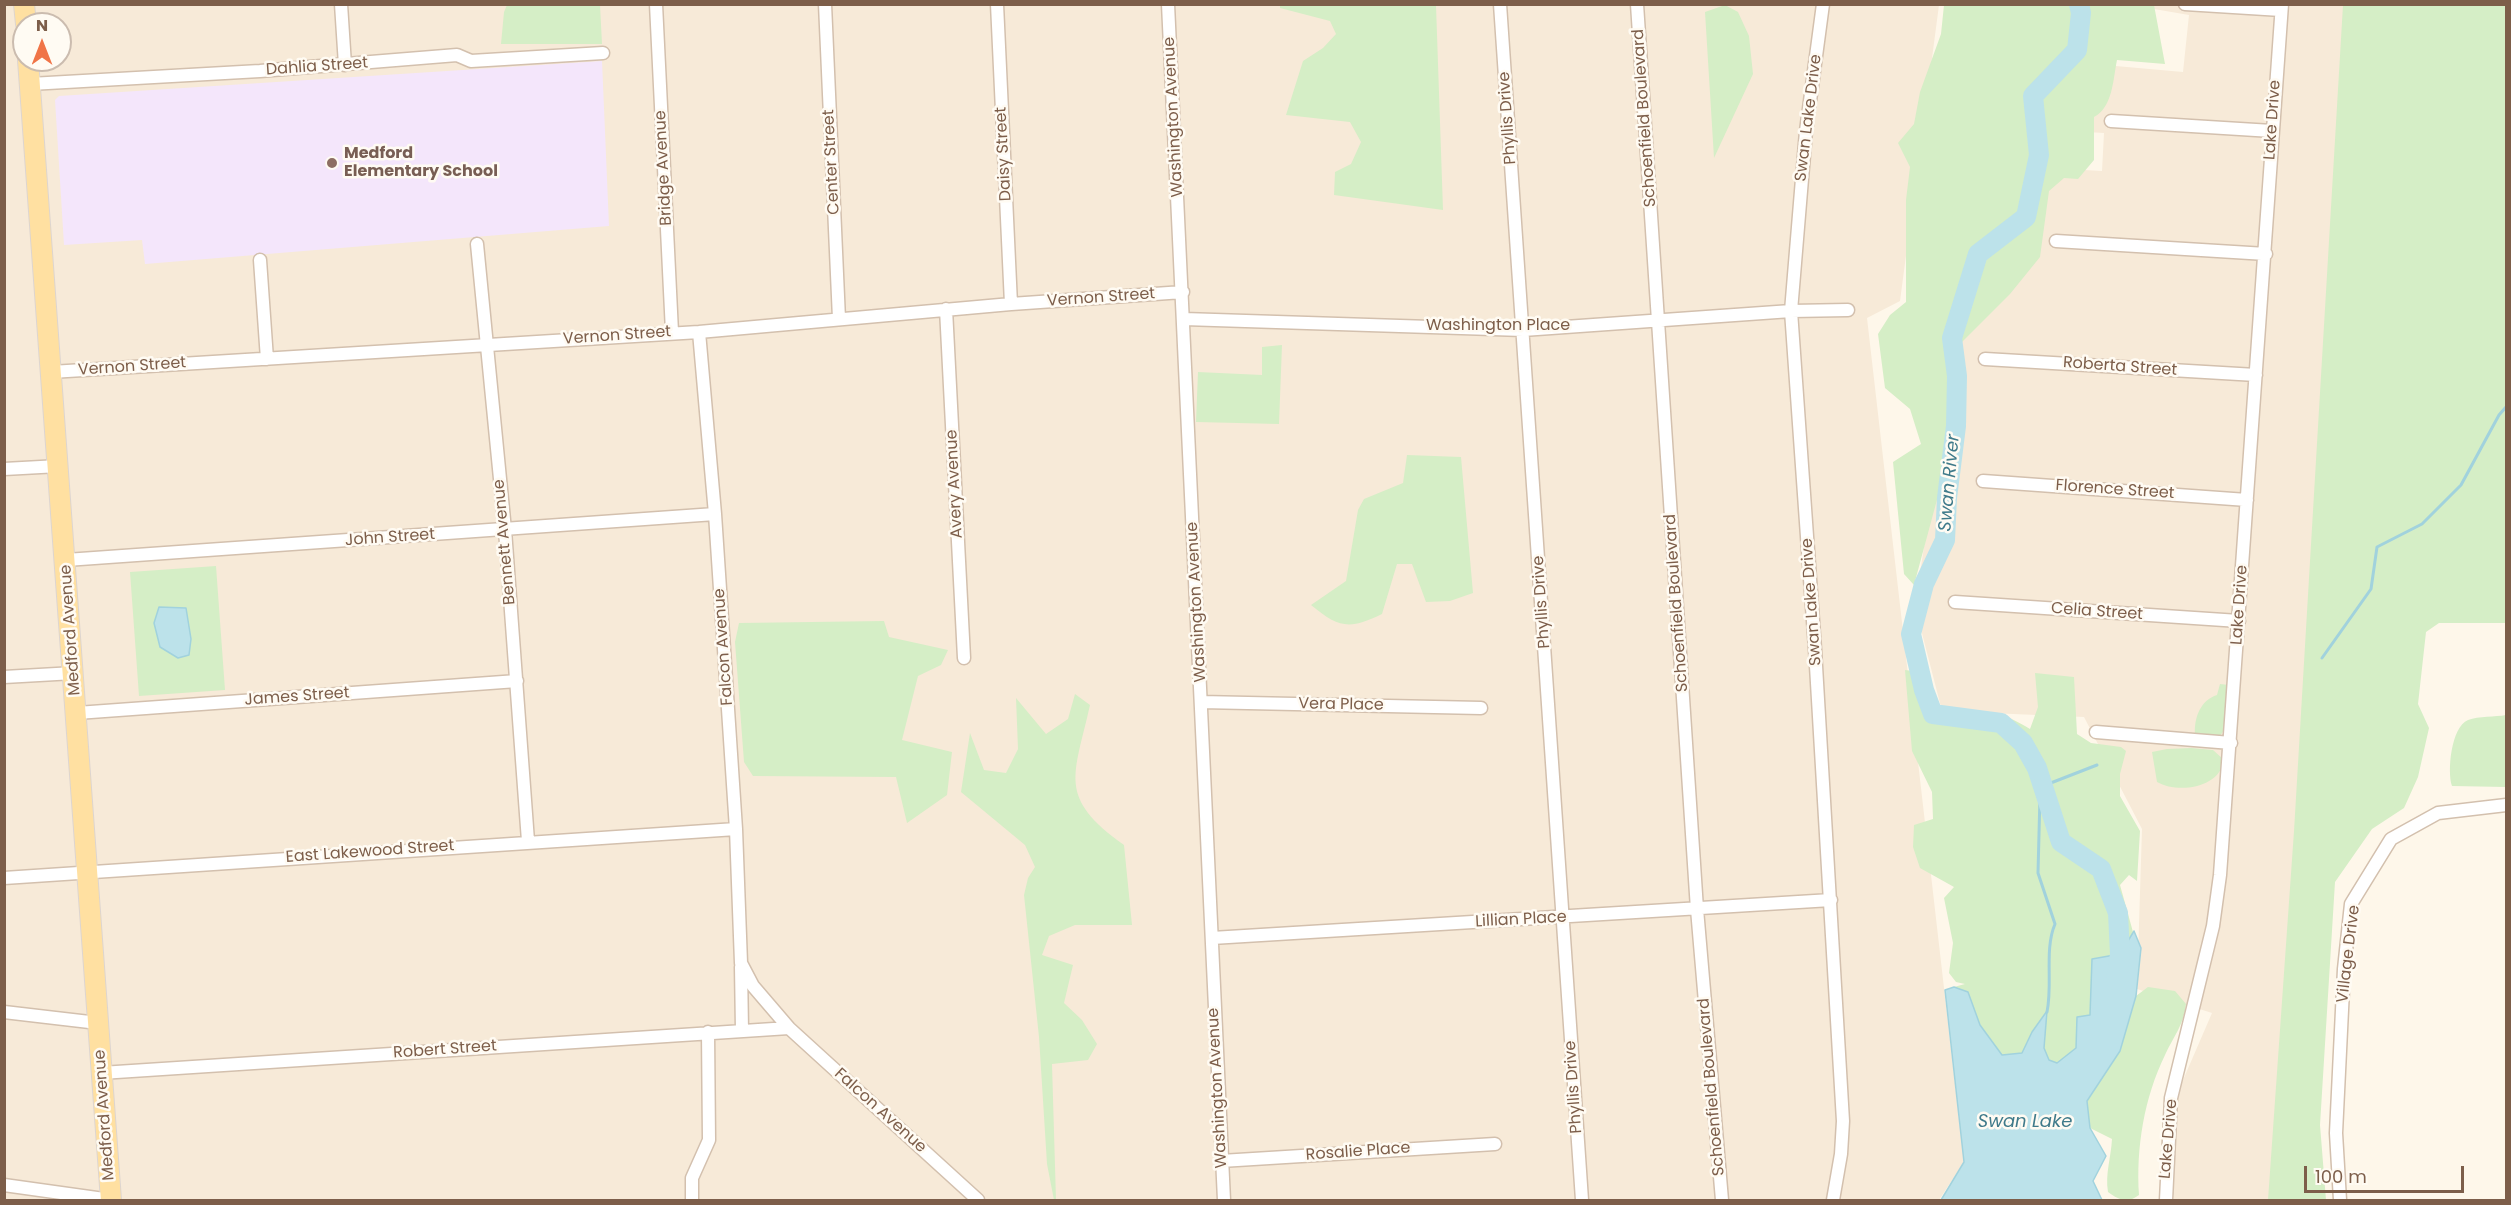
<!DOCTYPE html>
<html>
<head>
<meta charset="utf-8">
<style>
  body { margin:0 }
  #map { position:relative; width:2511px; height:1205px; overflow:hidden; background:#fef7ea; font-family:Poppins,sans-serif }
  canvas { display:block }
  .frame { position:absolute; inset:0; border:6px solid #7d5e4a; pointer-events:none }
  .north { position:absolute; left:12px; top:12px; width:60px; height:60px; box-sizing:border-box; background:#fffbf3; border:2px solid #cbbcaf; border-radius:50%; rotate:0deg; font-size:16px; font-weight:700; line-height:24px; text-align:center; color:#7d5e4a }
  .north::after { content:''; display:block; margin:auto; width:21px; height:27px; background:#f07447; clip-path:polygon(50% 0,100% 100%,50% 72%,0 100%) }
  .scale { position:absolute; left:2304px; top:1166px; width:160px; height:27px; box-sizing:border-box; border:3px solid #7d5e4a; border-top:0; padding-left:8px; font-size:18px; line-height:21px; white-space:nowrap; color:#7d5e4a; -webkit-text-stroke:4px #fffbf3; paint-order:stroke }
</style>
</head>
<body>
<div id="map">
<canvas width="2511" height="1205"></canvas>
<div class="frame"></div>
<div class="north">N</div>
<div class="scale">100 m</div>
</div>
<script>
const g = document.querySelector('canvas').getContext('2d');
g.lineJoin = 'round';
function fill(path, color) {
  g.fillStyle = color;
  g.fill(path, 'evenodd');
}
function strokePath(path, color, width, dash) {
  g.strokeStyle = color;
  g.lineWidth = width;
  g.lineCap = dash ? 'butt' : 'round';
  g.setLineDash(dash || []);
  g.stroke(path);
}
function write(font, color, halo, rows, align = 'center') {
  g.font = font + ' Poppins,sans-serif';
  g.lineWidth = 5;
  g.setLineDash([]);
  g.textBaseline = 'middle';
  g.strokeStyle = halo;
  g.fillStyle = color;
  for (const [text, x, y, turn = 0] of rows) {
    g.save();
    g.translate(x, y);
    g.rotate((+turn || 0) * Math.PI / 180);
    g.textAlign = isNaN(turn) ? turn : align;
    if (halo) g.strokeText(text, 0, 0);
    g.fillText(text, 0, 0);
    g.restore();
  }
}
const residential = new Path2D(`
  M 5,5 L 1939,5 L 1900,301 L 1867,318 L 1964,1162 L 1939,1200 L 5,1200 ZM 24,24 L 60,24 L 60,60 L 24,60 Z
  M 2154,5 L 2349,5 L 2278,1200 L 2174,1200 L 2172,1186 L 2177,1094 L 2212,1013 L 2137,989 L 2142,829 L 2084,717 L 1942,711 L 1915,606 L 1956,336 L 2049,168 L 2102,171 L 2104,133 L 2017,128 L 2026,58 L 2183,72 L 2189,15 L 2154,9 Z`);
const education = new Path2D(`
  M 602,61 L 609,226 L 145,264 L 142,240 L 64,245 L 55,100 L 59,96 Z`);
const green = new Path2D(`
  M 1280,4 L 1436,5 L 1443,210 L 1334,195 L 1335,172 L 1351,164 L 1361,142 L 1350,122 L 1286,115 L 1303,61 L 1323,48 L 1336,34 L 1330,21 L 1280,8 Z
  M 507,5 L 600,5 L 602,44 L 501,44 L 504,12 Z
  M 1725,5 L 1738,12 L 1749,36 L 1753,74 L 1714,158 L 1705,12 Z
  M 1944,5 L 2154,5 L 2165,64 L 2117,60 C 2113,79 2113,107 2094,117 L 2094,160 L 2078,179 L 2064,178 L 2049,191 L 2040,257 L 2010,294 L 1961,343 L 1938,496 L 1914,585 L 1904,574 L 1893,462 L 1921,444 L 1910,409 L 1885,388 L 1878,334 L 1890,315 L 1906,302 L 1906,200 L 1910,167 L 1898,143 L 1914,124 L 1920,92 L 1941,34 Z
  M 2343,5 L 2506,5 L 2506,623 L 2439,623 L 2426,632 L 2418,704 L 2429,728 L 2418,777 L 2404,808 L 2372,829 L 2335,882 L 2320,1125 L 2326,1200 L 2268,1200 L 2294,831 Z
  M 1282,345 L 1279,424 L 1196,422 L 1198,372 L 1262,375 L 1262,347 Z
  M 1407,455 L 1461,457 L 1473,593 L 1450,601 L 1426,602 L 1412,564 L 1397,564 L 1382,614 C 1349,630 1339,628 1311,605 L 1346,581 L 1358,510 L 1364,499 L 1403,483 Z
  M 216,566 L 225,690 L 139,696 L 130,572 Z
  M 884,621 L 889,637 L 948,650 L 941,665 L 918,676 L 902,740 L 952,752 L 947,795 L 907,823 L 896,777 L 753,776 L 744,762 L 735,642 L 739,623 Z
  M 1905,670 L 1920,672 C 1922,681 1924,695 1929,703 C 1938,717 1976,712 1991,713 C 2005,714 2018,722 2030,729 L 2038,707 L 2035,673 L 2074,677 L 2077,734 L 2091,743 L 2121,747 L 2126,751 L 2120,774 L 2120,796 L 2140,831 L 2137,881 L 2129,875 L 2120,885 L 2133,932 L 2090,1015 L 2077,1017 L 2076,1048 L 2057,1063 L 2049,1060 L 2044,1048 L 2047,1012 L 2032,1032 L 2022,1053 L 2002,1055 L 1980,1025 L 1968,992 L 1954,987 L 1965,984 L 1956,982 L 1949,973 L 1953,943 L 1944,898 L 1954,887 L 1920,868 L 1913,847 L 1914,825 L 1933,819 L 1932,792 L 1912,751 Z
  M 2220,684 L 2229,685 L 2224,730 L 2220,736 L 2195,734 C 2194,717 2201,700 2217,695 Z
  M 1075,694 L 1090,705 C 1074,777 1057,797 1124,845 L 1132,925 L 1075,925 L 1049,936 L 1042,955 L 1073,965 L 1064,1003 L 1082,1020 L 1097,1044 L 1088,1060 L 1052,1064 L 1056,1200 L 1054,1200 L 1047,1164 L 1039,1037 L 1024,895 L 1028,878 L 1035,867 L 1025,845 L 961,792 L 970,733 L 984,770 L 1006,773 L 1018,749 L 1016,698 L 1046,734 L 1068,719 Z
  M 2506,715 L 2506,787 L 2452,786 C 2447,772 2451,727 2468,720 C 2479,716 2495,717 2506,715 Z
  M 2191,748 L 2213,750 L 2224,760 C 2220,788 2178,794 2157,782 L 2152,752 L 2167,749 Z
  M 2148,987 L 2175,991 L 2186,1004 C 2184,1025 2173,1037 2165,1055 C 2144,1098 2136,1148 2139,1195 C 2127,1204 2119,1200 2108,1192 C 2105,1174 2111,1158 2112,1139 L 2090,1128 L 2087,1101 L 2120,1051 L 2136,996 Z`);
const water = new Path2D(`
  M 159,607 L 186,608 L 191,639 L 189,655 L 178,658 L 160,647 L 154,623 Z
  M 2134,931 L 2141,948 L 2136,996 L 2120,1051 L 2087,1101 L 2090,1128 L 2106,1156 L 2093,1181 L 2102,1200 L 1941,1200 L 1964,1162 L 1945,990 L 1954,987 L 1968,992 L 1980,1025 L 2002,1055 L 2022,1053 L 2032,1032 L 2047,1011 L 2044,1048 L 2049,1060 L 2057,1063 L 2076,1048 L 2077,1017 L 2090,1015 L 2092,959 L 2120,954 Z`);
const stream = new Path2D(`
  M 2322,658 L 2371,589 L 2377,547 L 2422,524 L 2461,485 L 2499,415 L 2506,407
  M 2047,1012 C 2053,984 2044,950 2055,924 L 2038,873 L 2040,795 L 2043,786 L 2097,765`);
const river = new Path2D(`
  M 2079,4 L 2081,13 L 2077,50 L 2033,96 L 2039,155 L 2026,217 L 1978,254 L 1952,338 L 1957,376 L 1956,426 L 1947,498 L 1945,540 L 1924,584 L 1911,634 L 1924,690 L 1933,714 L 2001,723 L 2023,743 L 2037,768 L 2061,842 L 2101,869 L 2118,913 L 2120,954 L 2116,980`);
const minor = new Path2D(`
  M 341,4 L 345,65
  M 656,4 L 672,332
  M 825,4 L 839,319
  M 997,4 L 1011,304
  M 1168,4 L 1224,1200
  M 1500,4 L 1582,1200
  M 1637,4 L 1697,909 L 1722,1200
  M 1823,4 L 1806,131 L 1791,311 L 1815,649 L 1843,1121 L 1841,1154 L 1833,1200
  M 2185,4 L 2281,10
  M 30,84 L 260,71 L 457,55 L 471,61 L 603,53
  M 2111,121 L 2272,131
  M 2056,241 L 2266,254
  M 477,244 L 505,530 L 528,841
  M 260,260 L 267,359
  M 946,309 L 964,658
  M 1184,319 L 1523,330 L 1791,311 L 1848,310
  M 699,332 L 715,514 L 736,829 L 741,963 L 753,986 L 789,1028 L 978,1200
  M 1985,359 L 2256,375
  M 51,372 L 699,332 L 1011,304 L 1183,292
  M 4,469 L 59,466
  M 1983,481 L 2247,500
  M 66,560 L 715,514
  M 1955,602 L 2239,621
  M 4,677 L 74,673
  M 1201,702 L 1481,708
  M 77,713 L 517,681
  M 2096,732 L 2231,743
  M 4,878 L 736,829
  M 1212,938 L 1831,900
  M 741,967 L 742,1031
  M 4,1012 L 98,1023
  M 101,1073 L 789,1028
  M 1221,1161 L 1495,1144
  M 4,1185 L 111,1200
  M 692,1200 L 692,1178 L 709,1140 L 708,1032
  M 2166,1200 L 2171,1098 L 2213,926 L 2220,875 L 2282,4
  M 2340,1200 L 2336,1133 L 2344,969 L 2351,904 L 2391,839 L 2438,813 L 2506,805`);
const primary = new Path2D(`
  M 24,4 L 26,24
  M 28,60 L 111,1200`);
const markers = [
  [332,163,6,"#8d6e63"]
];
const streetNames = [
  ["Dahlia Street",317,67,-4],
  ["Washington Avenue",1174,117,-93],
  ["Phyllis Drive",1508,118,-94],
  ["Schoenfield Boulevard",1645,118,-94],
  ["Swan Lake Drive",1809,118,-83],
  ["Lake Drive",2273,120,-86],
  ["Daisy Street",1004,154,-93],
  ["Center Street",832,162,-93],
  ["Bridge Avenue",664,168,-93],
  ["Vernon Street",1101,298,-4],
  ["Washington Place",1498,326],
  ["Vernon Street",617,336,-4],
  ["Vernon Street",132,367,-4],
  ["Roberta Street",2120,367,4],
  ["Avery Avenue",955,484,-93],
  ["Florence Street",2115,490,4],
  ["John Street",390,538,-4],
  ["Bennett Avenue",505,542,-95],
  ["Washington Avenue",1197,602,-93],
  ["Phyllis Drive",1542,602,-94],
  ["Swan Lake Drive",1812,602,-94],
  ["Schoenfield Boulevard",1677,603,-94],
  ["Lake Drive",2240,605,-86],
  ["Celia Street",2097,612,4],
  ["Medford Avenue",71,630,-94],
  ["Falcon Avenue",724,647,-94],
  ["James Street",297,697,-4],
  ["Vera Place",1341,705,1],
  ["East Lakewood Street",370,852,-4],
  ["Lillian Place",1521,920,-3],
  ["Village Drive",2349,954,-83],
  ["Robert Street",445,1050,-4],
  ["Phyllis Drive",1574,1087,-94],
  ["Schoenfield Boulevard",1712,1087,-95],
  ["Washington Avenue",1218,1088,-93],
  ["Falcon Avenue",880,1111,42],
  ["Medford Avenue",105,1115,-94],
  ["Lake Drive",2169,1139,-85],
  ["Rosalie Place",1358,1152,-4]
];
const educationNames = [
  ["Medford",344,154],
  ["Elementary School",344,172]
];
const waterNames = [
  ["Swan River",1950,483,-85],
  ["Swan Lake",2025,1122]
];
fill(residential, '#f7ead8');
fill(education, '#f4e6fb');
fill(green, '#d5eec6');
fill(water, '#bce2ea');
strokePath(water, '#a1d2dd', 1.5);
strokePath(stream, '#a1d2dd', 3);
strokePath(river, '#bce2ea', 20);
strokePath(minor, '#d3c0ae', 15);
strokePath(primary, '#ddd5d0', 22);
strokePath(minor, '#fff', 12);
strokePath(primary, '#ffe0a1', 20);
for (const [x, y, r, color] of markers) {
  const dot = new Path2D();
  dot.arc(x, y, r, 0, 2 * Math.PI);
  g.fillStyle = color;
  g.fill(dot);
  strokePath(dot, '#fffbf3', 2);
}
write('16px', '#7d5e4a', '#fffbf3', streetNames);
write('bold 16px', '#785e54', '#fffbf3', educationNames, 'left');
write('italic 18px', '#3f7a8a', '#fffbf3', waterNames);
</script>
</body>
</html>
